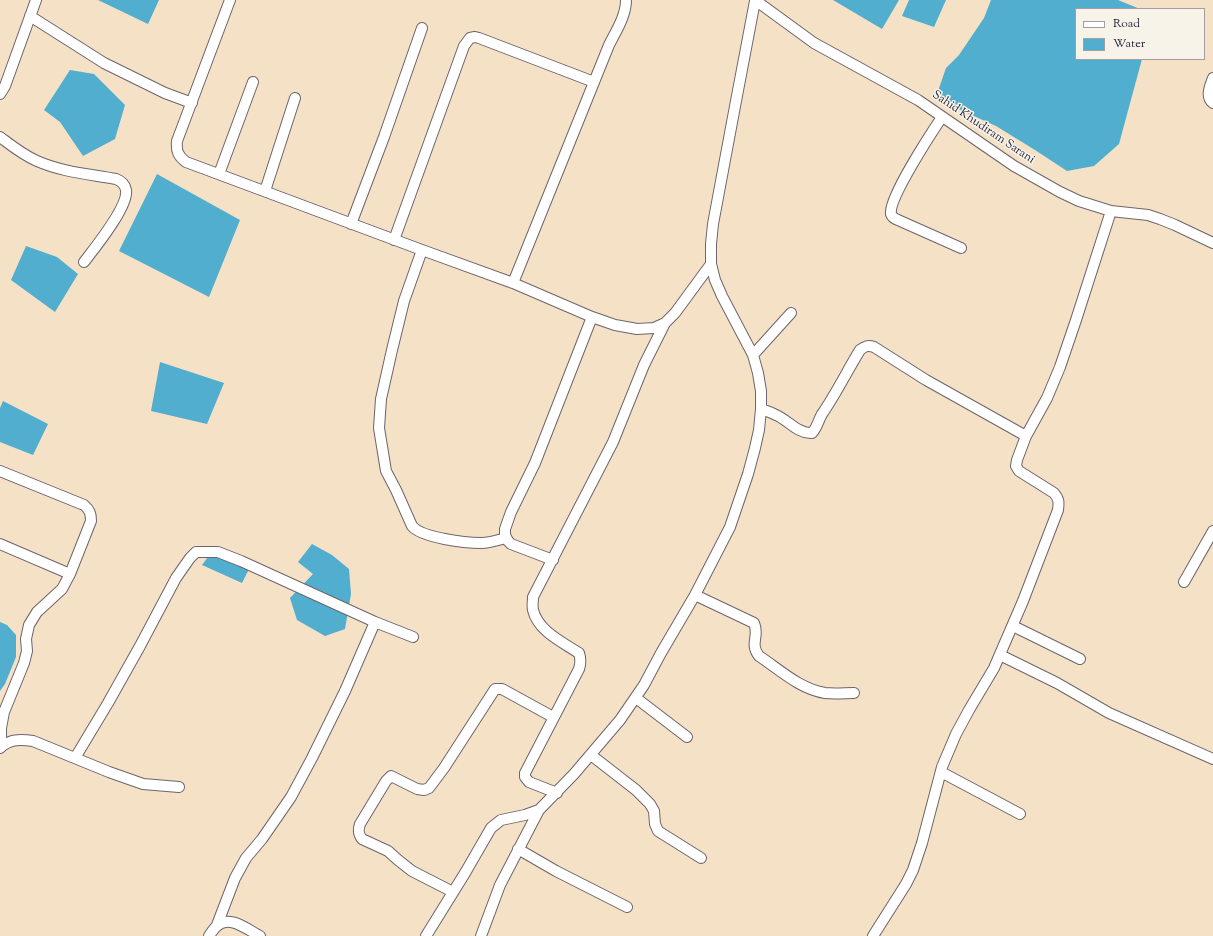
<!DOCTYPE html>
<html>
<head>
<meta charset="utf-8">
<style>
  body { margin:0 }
  #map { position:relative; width:1213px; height:936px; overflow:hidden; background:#f4e1c6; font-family:"Sorts Mill Goudy",serif }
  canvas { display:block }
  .legend { position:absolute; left:1075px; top:8px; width:130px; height:52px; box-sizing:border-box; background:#f7f3e8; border:1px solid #a29fa3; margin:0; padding:5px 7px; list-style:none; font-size:12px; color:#22223b }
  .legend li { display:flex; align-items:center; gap:8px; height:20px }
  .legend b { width:20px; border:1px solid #a29fa3 }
</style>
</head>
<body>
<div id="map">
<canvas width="1213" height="936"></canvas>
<ul class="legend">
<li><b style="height:5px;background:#fff"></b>Road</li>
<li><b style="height:11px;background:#51aecf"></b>Water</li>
</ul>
</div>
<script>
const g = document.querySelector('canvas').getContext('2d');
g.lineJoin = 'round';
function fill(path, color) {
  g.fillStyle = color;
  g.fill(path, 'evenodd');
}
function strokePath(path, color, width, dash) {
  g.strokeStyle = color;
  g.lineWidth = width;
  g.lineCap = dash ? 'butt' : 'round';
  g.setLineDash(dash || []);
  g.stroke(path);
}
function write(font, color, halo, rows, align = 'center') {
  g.font = font + ' "Sorts Mill Goudy",serif';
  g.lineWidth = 3;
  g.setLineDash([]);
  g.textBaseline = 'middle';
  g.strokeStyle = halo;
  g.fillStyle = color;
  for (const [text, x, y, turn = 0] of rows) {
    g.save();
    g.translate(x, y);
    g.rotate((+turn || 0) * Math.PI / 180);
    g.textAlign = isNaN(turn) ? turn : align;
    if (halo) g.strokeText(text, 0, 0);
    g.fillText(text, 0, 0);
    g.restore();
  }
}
const water = new Path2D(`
  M 98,0 L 159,0 L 148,24 Z
  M 833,0 L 899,0 L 882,29 Z
  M 909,0 L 946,0 L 934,27 L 902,16 Z
  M 991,0 L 1118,0 L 1140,9 L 1076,9 L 1076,59 L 1142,59 L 1119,144 L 1094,166 L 1067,171 L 1035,150 L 996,126 L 954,107 L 937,94 L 946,68 L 959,55 L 984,18 Z
  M 70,70 L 94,74 L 125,105 L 115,139 L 83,156 L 60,122 L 44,110 Z
  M 157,174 L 240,220 L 209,297 L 119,251 Z
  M 26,246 L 57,257 L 78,274 L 55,312 L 11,280 Z
  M 160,362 L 224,383 L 207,424 L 151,411 Z
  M 3,401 L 48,424 L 33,455 L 0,442 L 0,408 Z
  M 312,544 L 332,555 L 349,569 L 351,594 L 345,629 L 325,636 L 297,620 L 290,598 L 313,574 L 298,562 Z
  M 213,550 L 249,569 L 242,583 L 202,565 Z
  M 0,622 L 7,625 L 16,635 L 16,657 L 5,684 L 0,691 Z`);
const minor = new Path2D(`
  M 230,0 L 177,141 C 176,151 178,156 186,162 L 422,250 L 513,283 L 592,317 L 615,325 L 637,329 L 654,328 L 665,323 L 675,313 L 711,264
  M 755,0 L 814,43 L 918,100 L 1014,166 L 1060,192 L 1079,201 L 1111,211 L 1148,215 L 1160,219 L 1175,225 L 1213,243
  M 30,16 L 104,63 L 165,93 L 192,103
  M 1213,78 C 1210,86 1205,97 1213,103
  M 0,94 L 5,86 L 36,0
  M 942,117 C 932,132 888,199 891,214 C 892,217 895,219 898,220 L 961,248
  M 0,137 C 12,146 23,155 37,161 C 62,172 89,174 116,179 C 121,181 125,184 126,190 C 129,206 94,249 84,262
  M 219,174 L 253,82
  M 265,191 L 295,98
  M 351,224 L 384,137 L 422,28
  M 394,240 L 464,46 L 470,38 L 475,37 L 479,38 L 594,82
  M 422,250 L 404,301 L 392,350 L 381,399 L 379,428 L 386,471 L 396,490 L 412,526 C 422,538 466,543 481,543 C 490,543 498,540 506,538
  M 513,283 L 609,45 C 616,31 626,16 626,0
  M 753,355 L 791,313
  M 761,409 C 766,411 771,412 776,415 C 788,420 798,434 812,433 C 817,428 818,421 822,414 C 836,394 847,371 860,350 C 865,346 868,345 874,347 L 926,380 L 1026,436
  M 0,471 L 84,505 C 90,510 91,514 91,521 L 70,574 L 62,589 L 37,612 L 29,625 L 26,639 L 27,651 L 24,663 L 4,712 L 1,728 L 1,747
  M 0,544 L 70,574
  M 553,560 L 511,544 L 508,541 L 505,535 L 505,529 L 511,512 L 535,463 L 592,317
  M 1184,582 L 1213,531
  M 695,595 L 754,623 C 760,636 749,643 759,656 C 780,670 800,689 825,693 C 835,694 845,693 854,693
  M 1013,626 L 1080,659
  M 1000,655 L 1057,683 L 1109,713 L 1213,759
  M 636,698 L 687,737
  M 0,748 C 10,739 20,739 33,741 L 109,772 L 143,784 L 179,787
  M 591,755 L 636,790 L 650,804 L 654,811 L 655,824 L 658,831 L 701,858
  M 75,758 L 108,703 L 140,646 L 176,578 L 190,558 L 196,552 L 218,552 L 241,561 L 375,622 L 413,637
  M 941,772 L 1020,814
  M 557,793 L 529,782 L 525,777 L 525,773 L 579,669 C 581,663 581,659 579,653 C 562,642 538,631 533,610 C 532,606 533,601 533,597 L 613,442 L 644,365 L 665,323
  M 518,849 L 556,871 L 627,907
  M 453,892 L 412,871 L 398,860 L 388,851 L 362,839 C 358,834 358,830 360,824 L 386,781 L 391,776 L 417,789 L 424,790 L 429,788 L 444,768 L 495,689 L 502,689 L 553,717
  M 217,925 L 235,878 L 246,858 L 262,839 L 291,797 L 312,758 L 345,691 L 375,622
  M 209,936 C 211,933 214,928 217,926 C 229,914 248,930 260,936
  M 426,936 L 465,873 L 491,828 L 501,820 L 525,815 L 539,810 L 574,774 L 620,720 L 644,685 L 661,653 L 695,595 L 730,527 L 748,474 L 755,448 L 759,430 L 761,409 L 761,391 L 758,373 L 753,355 L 722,296 L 715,280 L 711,264 L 711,244 L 713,224 L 736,101 L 755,1
  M 481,936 L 500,885 L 539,810
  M 873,936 L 906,884 L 913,870 L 922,843 L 942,767 L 956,734 L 969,710 L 994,668 L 1023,601 L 1058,510 C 1059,502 1059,499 1054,493 L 1019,471 L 1016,466 L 1017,460 L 1026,436 L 1047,398 L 1060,367 L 1076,320 L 1111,211`);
const streetNames = [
  ["Sahid Khudiram Sarani",983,128,34]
];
fill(water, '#51aecf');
strokePath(minor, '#6c656c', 12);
strokePath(minor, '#fff', 10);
write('12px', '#22223b', '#f7f3e8', streetNames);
</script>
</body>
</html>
